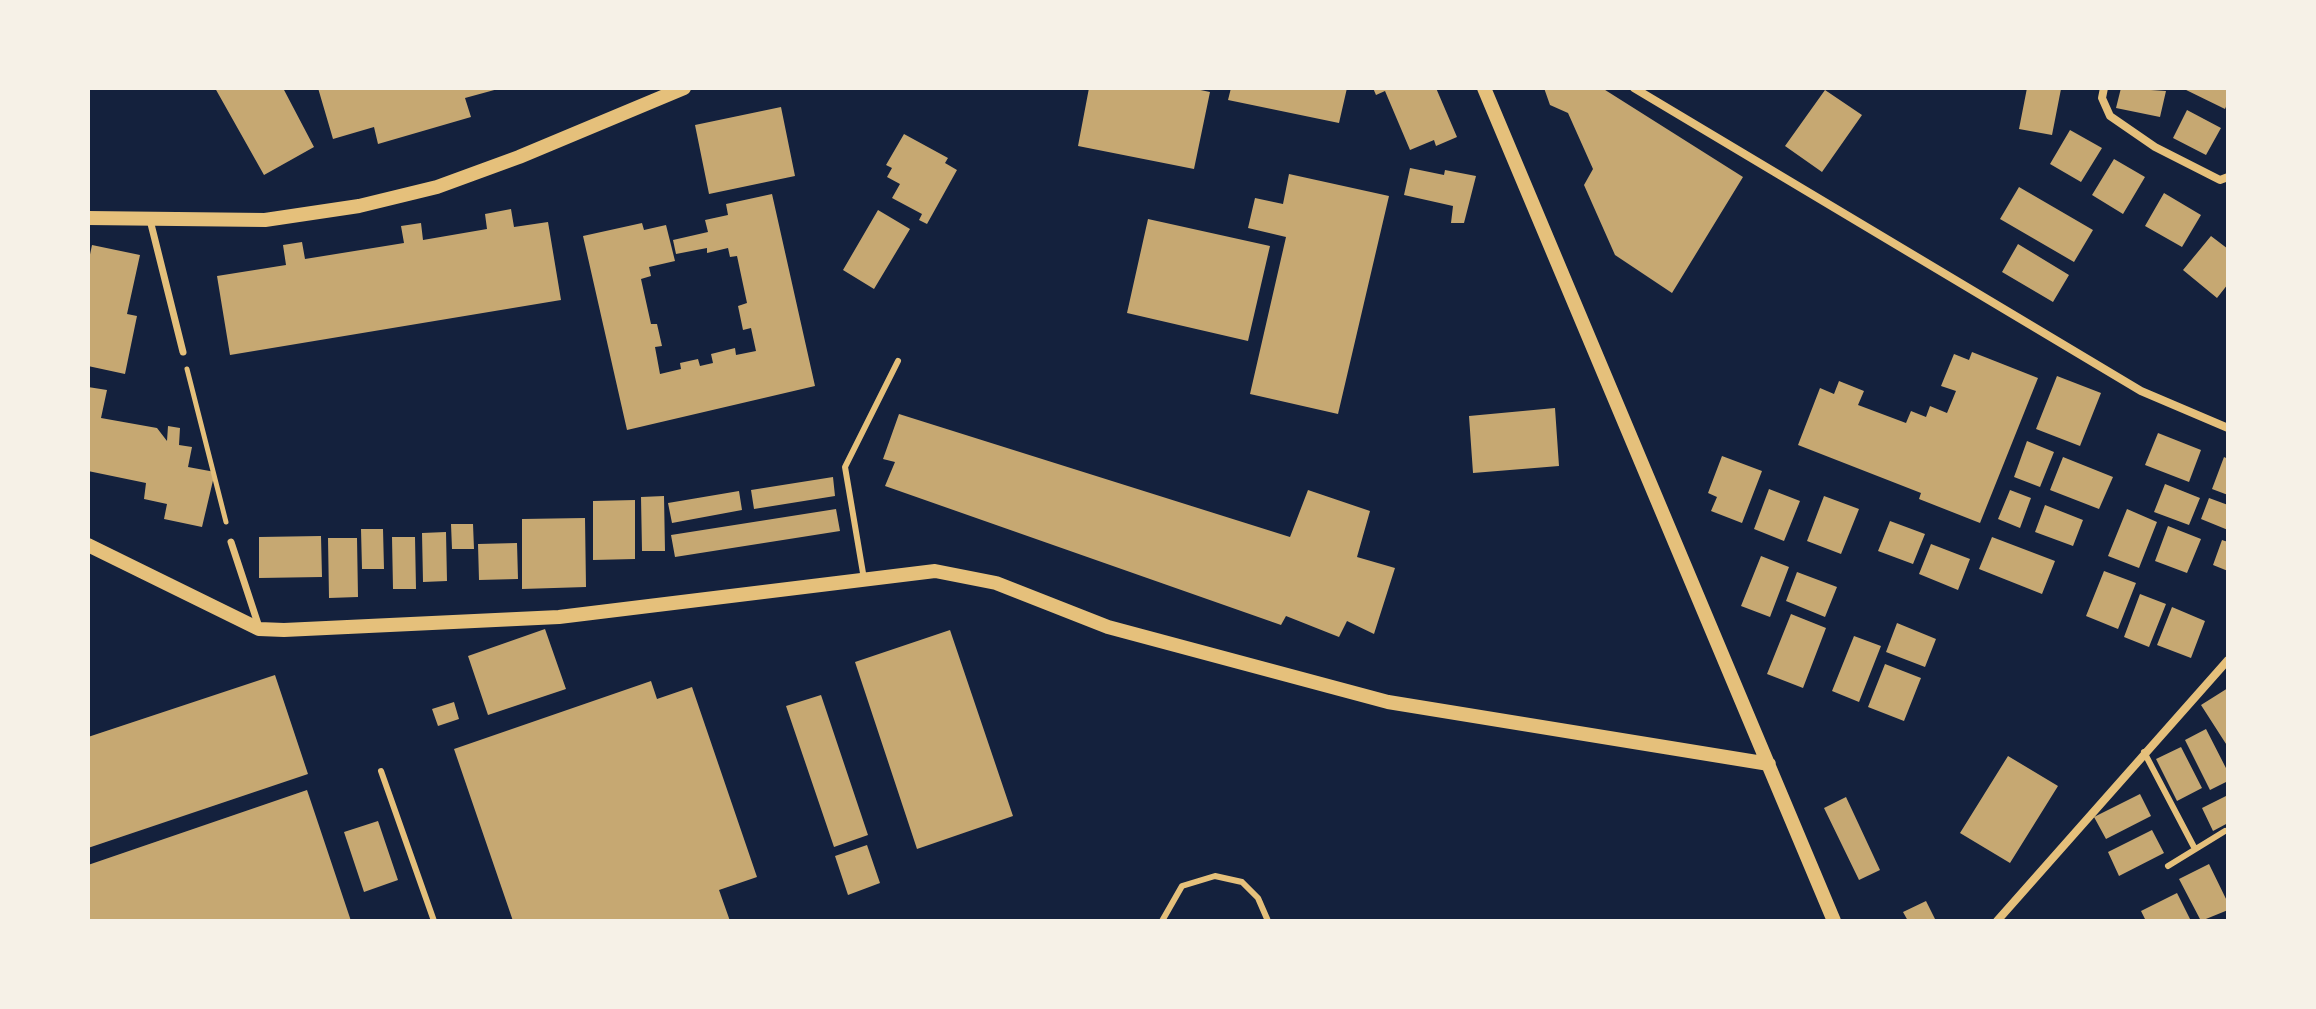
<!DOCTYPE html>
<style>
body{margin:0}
#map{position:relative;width:2316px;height:1009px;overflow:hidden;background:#14213d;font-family:Mulish,sans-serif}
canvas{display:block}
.frame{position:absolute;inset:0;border:90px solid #f6f1e7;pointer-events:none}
</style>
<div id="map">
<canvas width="2316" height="1009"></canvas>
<div class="frame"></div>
</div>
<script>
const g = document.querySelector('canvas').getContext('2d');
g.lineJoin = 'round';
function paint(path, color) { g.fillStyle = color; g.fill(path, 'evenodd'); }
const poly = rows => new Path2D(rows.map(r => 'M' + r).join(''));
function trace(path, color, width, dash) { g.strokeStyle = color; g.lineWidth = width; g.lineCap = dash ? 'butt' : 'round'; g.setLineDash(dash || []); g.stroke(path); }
paint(poly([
 [215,88,283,88,314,147,264,175],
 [318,88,498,88,498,89,465,98,471,117,378,144,374,127,333,139],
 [1089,88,1191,88,1210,92,1194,169,1078,146],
 [1231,88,1347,88,1339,123,1228,100],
 [1373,88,1436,88,1457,137,1436,146,1434,140,1410,150,1385,91,1376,95],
 [1544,88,1602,88,1743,177,1672,293,1615,255,1584,185,1593,169,1568,113,1550,105],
 [2027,88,2061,89,2052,135,2019,129],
 [2121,88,2166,91,2160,117,2116,108],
 [2182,88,2228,88,2228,102,2225,109],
 [1825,90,1862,115,1822,172,1785,146],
 [781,107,795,176,709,194,695,125],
 [2187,110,2221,128,2206,155,2173,138],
 [2070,130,2102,148,2081,182,2050,164],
 [904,134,948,158,945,163,957,170,927,224,919,220,922,214,892,198,900,184,887,177,892,168,886,165],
 [2114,159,2145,177,2123,214,2092,195],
 [1410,168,1444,175,1445,170,1476,176,1464,223,1451,223,1453,206,1404,195],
 [1289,174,1389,196,1338,414,1250,394,1286,237,1248,228,1255,198,1283,204],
 [2019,187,2093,230,2074,262,2000,219],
 [2164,193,2201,215,2182,247,2145,226],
 [772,194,815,386,627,430,583,236,642,223,644,230,666,225,675,261,649,267,651,276,641,279,651,324,657,324,662,346,655,347,660,374,681,369,680,363,698,359,700,366,713,363,711,354,735,348,736,355,756,351,751,328,743,330,738,306,747,303,737,256,730,257,728,248,707,253,707,248,676,254,673,240,708,232,705,220,728,215,726,204],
 [511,209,514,227,548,222,561,300,230,355,217,276,286,265,283,245,302,242,305,259,404,243,401,226,421,223,423,240,487,229,485,214],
 [878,210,910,229,874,289,843,270],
 [1148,219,1270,246,1248,341,1127,313],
 [2211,236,2228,249,2228,284,2217,298,2183,270],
 [2018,244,2069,275,2053,302,2002,272],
 [92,245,140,255,127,314,137,316,125,374,88,366,88,264],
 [1972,352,2038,378,1980,523,1919,499,1921,493,1798,445,1820,388,1834,394,1839,381,1864,391,1858,405,1906,423,1911,411,1926,417,1930,406,1947,413,1956,391,1941,386,1954,354,1969,360],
 [2057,376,2101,393,2080,446,2036,429],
 [88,387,107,390,101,418,157,428,167,441,168,426,180,428,179,445,192,447,188,467,215,472,202,527,164,519,167,504,144,499,146,483,88,471],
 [1555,408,1559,466,1473,473,1469,416],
 [899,414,1290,537,1308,490,1370,511,1357,557,1395,568,1374,634,1347,621,1339,637,1286,616,1281,625,885,486,895,462,883,459],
 [2158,433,2201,450,2189,482,2145,465],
 [2027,441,2054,452,2040,487,2014,477],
 [1722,456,1762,471,1742,523,1711,511,1717,497,1708,493],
 [2063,457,2113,477,2099,509,2050,490],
 [2224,457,2228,459,2228,495,2212,489],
 [833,477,835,496,754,509,751,490],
 [2165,484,2200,498,2189,525,2154,512],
 [1769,489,1800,501,1784,541,1754,529],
 [2010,490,2031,498,2020,528,1998,519],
 [739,491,742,510,672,523,668,503],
 [664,496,665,551,642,551,641,497],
 [1824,496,1859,509,1841,554,1807,541],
 [2209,498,2228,505,2228,530,2201,519],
 [635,500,635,559,593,560,593,501],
 [2045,505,2083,520,2073,546,2035,532],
 [836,509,840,531,675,557,671,535],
 [2127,509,2157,522,2139,568,2108,556],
 [585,518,586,587,522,589,522,519],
 [1890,521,1925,534,1913,564,1878,551],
 [451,524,473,524,474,549,452,549],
 [2168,526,2201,539,2187,573,2155,561],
 [361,529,383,529,384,569,362,569],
 [446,532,447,581,423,582,422,533],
 [321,536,322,577,259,578,259,537],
 [392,537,415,537,416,589,393,589],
 [1992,537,2055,561,2042,594,1979,569],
 [328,538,357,538,358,597,329,598],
 [2222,540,2228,542,2228,571,2213,565],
 [517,543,518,579,479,580,478,544],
 [1931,544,1970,559,1958,590,1919,574],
 [1761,556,1789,567,1770,617,1741,606],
 [2104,571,2136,583,2118,629,2086,616],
 [1797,572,1837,587,1825,617,1786,601],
 [2140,594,2166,604,2149,647,2124,637],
 [2172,607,2205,621,2191,658,2157,645],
 [1791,614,1826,628,1803,688,1767,674],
 [1897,623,1936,639,1925,667,1886,652],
 [545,629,566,689,488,715,468,656],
 [950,630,1013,816,917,849,855,662],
 [1854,636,1881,646,1859,702,1832,691],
 [1885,664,1921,678,1904,721,1868,707],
 [275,675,308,774,88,848,88,737],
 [651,681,657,699,692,687,757,877,719,890,730,921,513,921,454,749],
 [2228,688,2228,747,2201,705],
 [821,695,868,835,834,847,786,706],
 [454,702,459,719,438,726,432,709],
 [2206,729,2228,772,2228,781,2210,790,2185,740],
 [2181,747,2202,788,2177,801,2156,759],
 [2008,756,2058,786,2010,863,1960,833],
 [307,790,351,921,88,921,88,865],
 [2140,794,2151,816,2106,839,2094,817],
 [2228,795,2228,823,2213,831,2202,808],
 [1846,797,1880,870,1859,880,1824,808],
 [378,821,398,880,364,892,344,832],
 [2152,830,2164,853,2119,876,2108,852],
 [867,845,880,883,848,895,835,856],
 [2209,864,2228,903,2228,910,2201,921,2179,879],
 [2177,893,2191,921,2146,921,2141,911],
 [1926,901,1936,921,1908,921,1903,912]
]), '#c6a872');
trace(poly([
 [187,369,226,522]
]), '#e5c07b', 5);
trace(poly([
 [864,579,845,467,898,361],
 [2144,752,2195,849],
 [381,771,434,921],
 [2168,866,2225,831],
 [1162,921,1182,886,1215,876,1242,882,1258,898,1268,921]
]), '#e5c07b', 6);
trace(poly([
 [150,220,183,352],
 [231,542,259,627]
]), '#e5c07b', 7);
trace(poly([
 [1634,88,2141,391,2228,428],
 [2104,88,2102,98,2110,116,2155,147,2220,180,2228,177],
 [1997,921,2228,660]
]), '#e5c07b', 8);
trace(poly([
 [1484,88,1834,921],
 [88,218,265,220,359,206,437,187,519,157,684,88],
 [88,545,259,629,284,630,559,617,935,571,996,583,1108,627,1388,702,1769,764]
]), '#e5c07b', 14);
</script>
